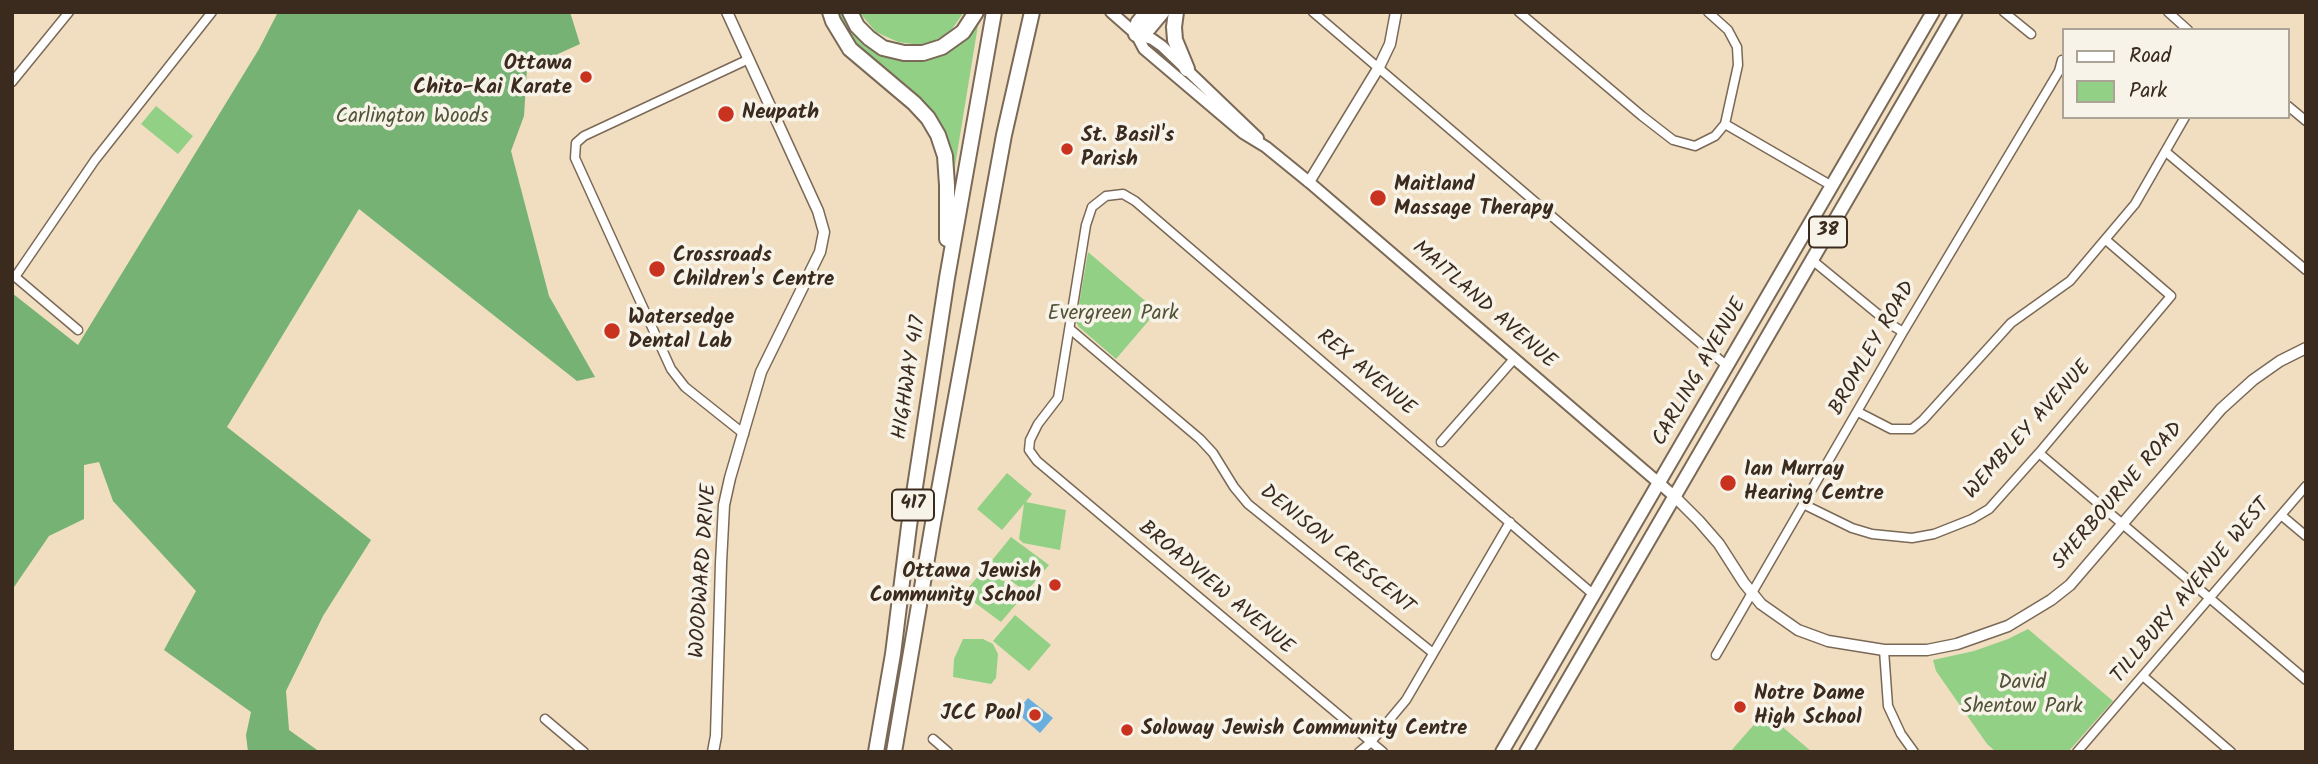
<!DOCTYPE html>
<style>
body{margin:0}
#map{position:relative;width:2318px;height:764px;overflow:hidden;background:#f1dec0;font-family:Kalam,sans-serif}
canvas{display:block}
.frame{position:absolute;inset:0;border:14px solid #3b2a1e;pointer-events:none}
.legend{position:absolute;left:2062px;top:28px;width:228px;height:91px;box-sizing:border-box;background:#f7f3e8;border:2px solid #aca397;margin:0;padding:9px 12px;list-style:none;font-size:21px;color:#3b2a1e}
.legend li{display:flex;align-items:center;gap:14px;height:35px}
.legend b{width:35px;border:2px solid #aca397}
</style>
<div id="map">
<canvas width="2318" height="764"></canvas>
<div class="frame"></div>
<ul class="legend">
<li><b style="height:9px;background:#fff"></b>Road</li>
<li><b style="height:19px;background:#92d086"></b>Park</li>
</ul>
</div>
<script>
const g = document.querySelector('canvas').getContext('2d');
g.lineJoin = 'round';
function paint(path, color) { g.fillStyle = color; g.fill(path, 'evenodd'); }
const poly = rows => new Path2D(rows.map(r => 'M' + r).join(''));
function trace(path, color, width, dash) { g.strokeStyle = color; g.lineWidth = width; g.lineCap = dash ? 'butt' : 'round'; g.setLineDash(dash || []); g.stroke(path); }
function write(font, color, halo, rows, align = 'center') {
  g.font = font + ' Kalam,sans-serif'; g.lineWidth = 7; g.setLineDash([]); g.textBaseline = 'middle'; g.strokeStyle = halo; g.fillStyle = color; for (const [text, x, y, turn = 0] of rows) {
    g.save(); g.translate(x, y); g.rotate((+turn || 0) * Math.PI / 180); g.textAlign = isNaN(turn) ? turn : align; if (halo) g.strokeText(text, 0, 0); g.fillText(text, 0, 0); g.restore();
  }
}
paint(poly([
 [835,12,845,12,854,29,915,59,979,19,954,172,952,172,946,138,858,51],
 [859,12,964,12,952,29,941,37,928,44,913,44,898,42,876,32],
 [156,106,193,136,178,154,141,124],
 [1088,252,1157,311,1116,359,1079,327,1076,322],
 [1007,473,1032,494,1026,502,1066,510,1060,550,1023,543,1019,539,1024,504,1002,530,977,509],
 [1011,537,1049,565,1026,592,989,564],
 [986,567,1023,596,1001,622,963,594],
 [1015,615,1051,645,1029,671,993,641],
 [2028,629,2113,701,2068,752,1996,752,1987,744,1936,671,1933,660,1974,651,2008,639],
 [963,639,983,639,993,644,998,654,996,678,991,684,953,677,954,659],
 [1765,712,1812,752,1730,752]
]), '#92d086');
paint(poly([
 [278,12,570,12,580,44,527,68,524,116,511,151,549,296,595,377,577,381,359,209,227,427,371,540,323,616,286,691,289,730,320,752,248,752,246,735,251,712,164,650,196,591,113,501,99,462,84,465,84,519,49,536,12,590,12,293,78,345,259,49]
]), '#75b273');
paint(poly([
 [1028,698,1053,718,1040,733,1016,712]
]), '#68aedf');
const minor = poly([
 [1313,12,1727,366],
 [1519,12,1642,116,1673,140,1695,146,1715,136,1725,124,1738,65,1737,47,1728,30,1708,12],
 [2004,12,2031,34],
 [2168,12,2188,30],
 [12,82,69,12],
 [2288,106,2306,121],
 [1725,124,1832,186],
 [2166,152,2306,270],
 [1812,260,1890,324,1903,332],
 [13,275,78,330],
 [15,277,95,160,212,12],
 [1070,329,1200,439,1213,453,1234,487,1248,504,1433,653],
 [1858,412,1891,429,1912,429,1923,420,2011,323,2070,281,2135,204,2185,117],
 [744,434,685,387,671,369,575,158,576,143,584,136,749,59],
 [1441,442,1514,359],
 [2039,453,2306,680],
 [1803,504,1852,528,1872,534,1912,538,1934,534,1972,519,1989,509,2039,453,2171,296,2106,240],
 [2281,515,2306,536],
 [1884,650,1888,706,1901,734,1914,752],
 [1716,655,1903,332,2059,71,2062,60],
 [2144,677,2231,752],
 [545,719,584,752],
 [933,739,948,752],
 [1359,752,1370,743,1406,700,1510,522],
 [1383,752,1037,461,1029,450,1030,440,1038,424,1058,398,1086,225,1092,207,1106,196,1123,194,1135,201,1594,595],
 [2077,752,2306,486]
]);
const tertiary = poly([
 [1309,182,1379,67,1390,44,1396,12],
 [1674,496,1699,521,1719,544,1744,583,1761,604,1798,630,1828,641,1884,650,1927,650,1957,644,2008,626,2051,600,2070,585,2221,409,2253,380,2280,361,2306,348],
 [713,752,716,736,721,563,724,505,730,478,761,372,820,252,824,232,818,211,727,12]
]);
const secondary = poly([
 [1111,12,1136,34,1144,49,1243,133,1266,147,1309,182,1674,496],
 [1136,34,1152,39,1162,46,1258,138]
]);
const primary = poly([
 [1502,752,1933,12],
 [1526,752,1956,12]
]);
const motorway = poly([
 [830,12,833,21,850,49,914,103,928,118,938,135,945,156,947,185,947,239],
 [850,12,857,26,869,38,883,48,904,53,923,53,942,47,963,32,976,12],
 [1176,12,1174,27,1175,40,1187,69],
 [1136,34,1147,30,1162,12],
 [1136,34,1138,23,1147,12],
 [876,752,893,654,909,526,947,278,994,12],
 [894,752,933,523,1004,135,1032,12]
]);
trace(minor, '#7b6957', 11);
trace(tertiary, '#7b6957', 13);
trace(secondary, '#7b6957', 14);
trace(primary, '#7b6957', 16);
trace(motorway, '#7b6957', 18);
trace(minor, '#fff', 8);
trace(tertiary, '#fff', 10);
trace(secondary, '#fff', 10);
trace(primary, '#fff', 12);
trace(motorway, '#fff', 14);
for (const [x, y, r, color] of [
 [586,77,7,"#c8321e"],
 [726,114,9,"#c8321e"],
 [1067,149,7,"#c8321e"],
 [1378,198,9,"#c8321e"],
 [657,269,9,"#c8321e"],
 [612,331,9,"#c8321e"],
 [1728,483,9,"#c8321e"],
 [1055,585,7,"#c8321e"],
 [1740,707,7,"#c8321e"],
 [1035,715,7,"#c8321e"],
 [1127,730,7,"#c8321e"]
]) { const dot = new Path2D(); dot.arc(x, y, r, 0, 2 * Math.PI); g.fillStyle = color; g.fill(dot); trace(dot, '#f7f3e8', 2.5); }
for (const [x, y, w] of [
 [1828,232,38],
 [913,505,42]
]) { const box = new Path2D(); box.roundRect(x - w / 2, y - 15.5, w, 31, 5); g.fillStyle = '#f7f3e8'; g.fill(box); trace(box, '#3b2a1e', 2); }
write('bold 19px', '#3b2a1e', null, [
 ["38",1828,232],
 ["417",913,505]
]);
write('bold 21px', '#3b2a1e', '#f7f3e8', [
 ["Ottawa",572,65,"right"],
 ["Chito-Kai Karate",572,89,"right"],
 ["Neupath",742,114],
 ["St. Basil's",1081,137],
 ["Parish",1081,161],
 ["Maitland",1394,186],
 ["Massage Therapy",1394,210],
 ["Crossroads",673,257],
 ["Children's Centre",673,281],
 ["Watersedge",628,319],
 ["Dental Lab",628,343],
 ["Ian Murray",1744,471],
 ["Hearing Centre",1744,495],
 ["Ottawa Jewish",1041,573,"right"],
 ["Community School",1041,597,"right"],
 ["Notre Dame",1754,695],
 ["High School",1754,719],
 ["JCC Pool",1021,715,"right"],
 ["Soloway Jewish Community Centre",1141,730]
], 'left');
write('21px', '#515438', '#f7f3e8', [
 ["Carlington Woods",412,118],
 ["Evergreen Park",1113,315],
 ["David",2022,684],
 ["Shentow Park",2022,708]
]);
write('21px', '#3b2a1e', '#f7f3e8', [
 ["MAITLAND AVENUE",1483,306,41],
 ["BROMLEY ROAD",1874,349,-60],
 ["CARLING AVENUE",1701,373,-60],
 ["REX AVENUE",1365,374,40],
 ["HIGHWAY 417",911,378,-81],
 ["WEMBLEY AVENUE",2029,431,-48],
 ["SHERBOURNE ROAD",2119,497,-49],
 ["DENISON CRESCENT",1336,551,39],
 ["WOODWARD DRIVE",705,571,-86],
 ["BROADVIEW AVENUE",1215,589,40],
 ["TILLBURY AVENUE WEST",2192,592,-50]
]);
</script>
